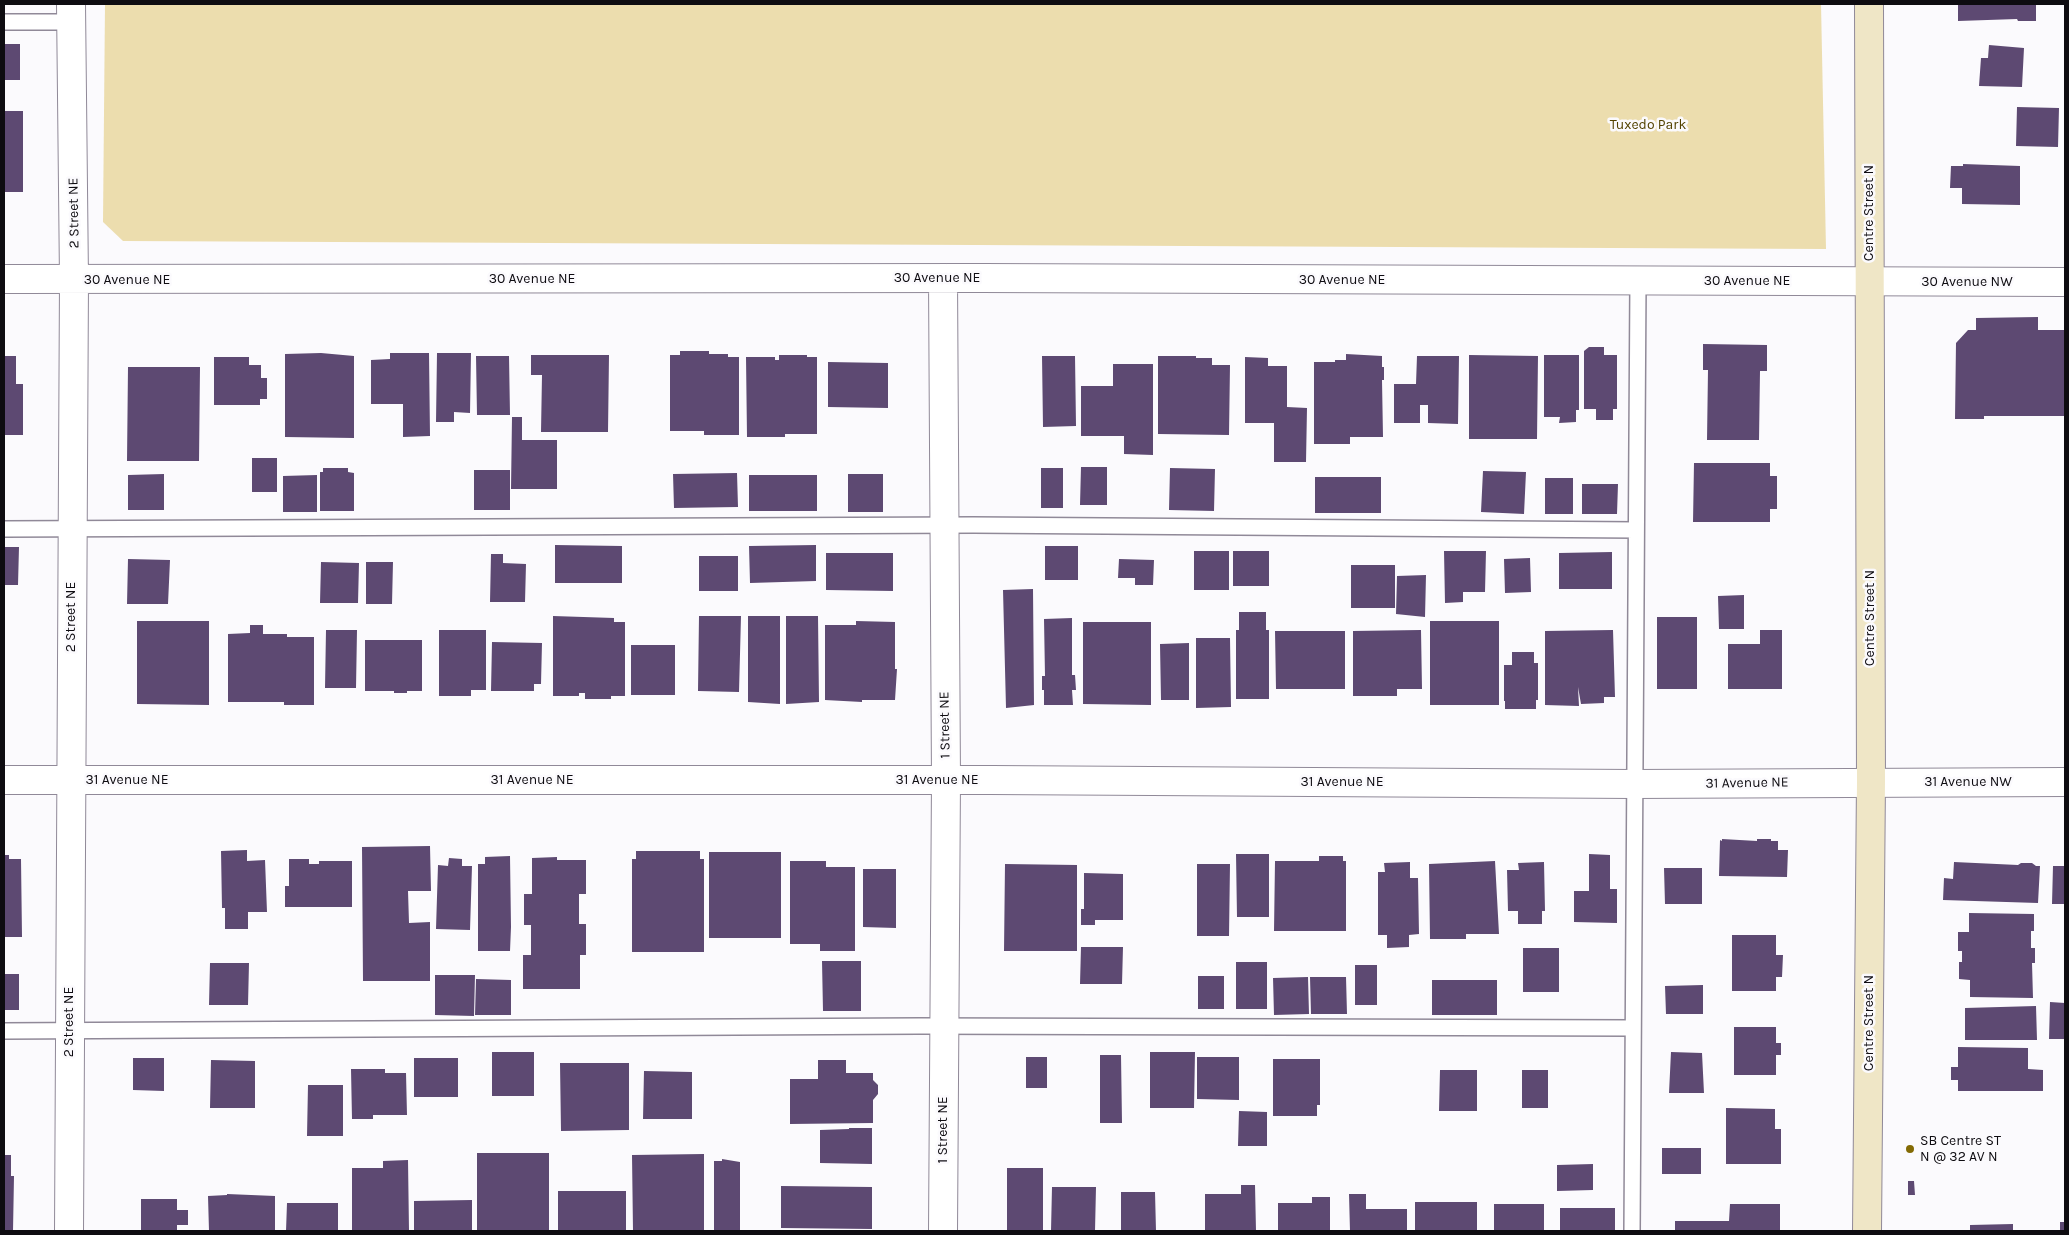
<!DOCTYPE html>
<style>
body{margin:0}
#map{position:relative;width:2069px;height:1235px;overflow:hidden;background:#fbfafd;font-family:Karla,sans-serif}
canvas{display:block}
.frame{position:absolute;inset:0;border:5px solid #0e0c11;pointer-events:none}
</style>
<div id="map">
<canvas width="2069" height="1235"></canvas>
<div class="frame"></div>
</div>
<script>
const g = document.querySelector('canvas').getContext('2d');
g.lineJoin = 'round';
function paint(path, color) { g.fillStyle = color; g.fill(path, 'evenodd'); }
const poly = rows => new Path2D(rows.map(r => 'M' + r).join(''));
function trace(path, color, width, dash) { g.strokeStyle = color; g.lineWidth = width; g.lineCap = dash ? 'butt' : 'round'; g.setLineDash(dash || []); g.stroke(path); }
function write(font, color, halo, rows, align = 'center') {
  g.font = font + ' Karla,sans-serif'; g.lineWidth = 5; g.setLineDash([]); g.textBaseline = 'middle'; g.strokeStyle = halo; g.fillStyle = color; for (const [text, x, y, turn = 0] of rows) {
    g.save(); g.translate(x, y); g.rotate((+turn || 0) * Math.PI / 180); g.textAlign = isNaN(turn) ? turn : align; if (halo) g.strokeText(text, 0, 0); g.fillText(text, 0, 0); g.restore();
  }
}
paint(poly([
 [105,4,1821,4,1826,249,123,241,103,222]
]), '#ecddae');
paint(poly([
 [1958,4,2036,4,2036,21,2018,21,2017,19,1958,21],
 [4,44,20,44,20,80,4,80],
 [1989,45,2024,48,2022,87,1979,86,1981,58,1988,58],
 [2017,107,2059,108,2058,147,2016,146],
 [4,111,23,111,23,192,4,192],
 [1963,164,2020,166,2020,205,1962,204,1962,188,1950,188,1951,166,1963,166],
 [2038,317,2038,330,2065,330,2065,416,1984,416,1984,419,1955,419,1956,343,1968,330,1976,330,1976,318],
 [1703,344,1767,345,1767,371,1760,371,1759,440,1707,440,1708,370,1703,370],
 [1589,347,1604,347,1604,355,1617,355,1617,409,1613,409,1613,420,1596,420,1596,409,1584,409,1584,351],
 [680,351,709,351,709,354,728,354,728,357,739,357,739,435,704,435,704,431,670,431,670,355,680,355],
 [321,353,354,356,354,438,285,437,285,354],
 [390,353,429,353,430,436,403,437,403,404,371,404,371,360,390,359],
 [437,353,471,353,470,413,454,412,454,422,436,422],
 [1346,354,1382,356,1382,367,1384,367,1384,380,1382,380,1383,437,1350,437,1350,444,1314,444,1314,362,1335,362,1335,360,1346,360],
 [531,355,609,355,608,432,541,432,542,375,531,375],
 [779,355,807,355,807,357,817,357,817,434,785,434,785,437,747,437,746,357,775,357,775,360,779,360],
 [1469,355,1538,356,1537,439,1469,439],
 [1544,355,1579,355,1579,410,1576,410,1576,422,1559,423,1560,417,1544,417],
 [4,356,16,356,16,384,23,384,23,435,4,435],
 [476,356,509,356,510,415,477,415],
 [1042,356,1075,356,1076,426,1043,427],
 [1158,356,1196,356,1196,358,1212,358,1212,365,1230,365,1229,435,1158,434],
 [1417,356,1459,356,1458,424,1428,423,1428,405,1420,405,1420,423,1394,423,1394,384,1416,384],
 [214,357,249,357,249,365,261,365,261,378,267,378,267,399,260,399,260,405,214,405],
 [1245,357,1268,358,1268,366,1287,366,1287,407,1307,408,1306,462,1274,462,1274,423,1245,423],
 [828,362,888,363,888,408,828,407],
 [1113,364,1153,364,1153,455,1124,454,1124,436,1081,436,1081,386,1113,386],
 [128,367,200,367,199,461,127,461],
 [512,417,522,417,522,440,557,440,557,489,511,489],
 [252,458,277,458,277,492,252,492],
 [1694,463,1770,463,1770,476,1777,476,1777,509,1770,509,1770,522,1693,522],
 [1081,467,1107,467,1107,505,1080,505],
 [323,468,348,468,348,472,354,473,354,511,320,511,320,472,323,472],
 [1041,468,1063,468,1063,508,1041,508],
 [1170,468,1215,469,1214,511,1169,510],
 [474,470,510,470,510,510,474,510],
 [1483,471,1526,472,1524,514,1481,512],
 [737,473,738,507,674,508,673,474],
 [164,474,164,510,128,510,128,475],
 [848,474,883,474,883,512,848,512],
 [317,475,317,512,283,512,283,476],
 [749,475,817,475,817,511,749,511],
 [1315,477,1381,477,1381,513,1315,513],
 [1545,478,1573,478,1573,514,1545,514],
 [1582,484,1618,484,1617,514,1582,514],
 [555,545,622,546,622,583,555,583],
 [816,545,816,581,750,583,749,546],
 [1045,546,1078,546,1078,580,1045,580],
 [4,547,19,547,18,585,4,585],
 [1194,551,1229,551,1229,590,1194,590],
 [1233,551,1269,551,1269,586,1233,586],
 [1444,551,1486,551,1485,592,1463,592,1463,602,1445,603],
 [1612,552,1612,589,1559,589,1559,553],
 [826,553,893,553,893,591,826,590],
 [491,554,503,554,503,563,526,564,525,602,490,602],
 [699,556,738,556,738,591,699,591],
 [1530,558,1531,592,1505,593,1504,559],
 [128,559,170,560,168,604,127,604],
 [1119,559,1154,560,1153,585,1135,585,1135,578,1118,578],
 [321,562,359,563,358,603,320,603],
 [366,562,393,562,392,604,366,604],
 [1351,565,1395,565,1395,608,1351,608],
 [1426,575,1425,617,1396,614,1397,576],
 [1033,589,1034,705,1006,708,1003,590],
 [1744,595,1744,629,1719,629,1718,596],
 [1239,612,1266,612,1266,630,1269,630,1269,699,1236,699,1236,630,1239,630],
 [553,616,614,618,614,622,625,622,625,696,611,696,611,699,585,699,585,693,579,693,579,696,553,696],
 [699,616,741,616,739,692,698,691],
 [748,616,780,616,780,704,748,702],
 [786,616,818,616,819,702,786,704],
 [1657,617,1697,617,1697,689,1657,689],
 [1072,618,1072,675,1075,675,1076,690,1072,690,1073,705,1044,705,1044,690,1042,690,1042,676,1045,676,1044,619],
 [137,621,209,621,209,705,137,704],
 [856,621,895,622,895,669,897,669,895,700,862,700,862,702,825,700,825,625,856,625],
 [1430,621,1499,621,1499,705,1430,705],
 [1083,622,1151,622,1151,705,1083,704],
 [250,625,263,625,263,634,287,634,287,637,314,637,314,705,284,705,284,702,228,702,228,634,250,633],
 [326,630,357,630,356,688,325,688],
 [439,630,486,630,486,690,471,690,471,696,439,696],
 [1421,630,1422,689,1397,689,1397,696,1353,696,1353,631],
 [1613,630,1615,697,1604,697,1604,703,1581,704,1578,687,1579,706,1545,705,1545,631],
 [1760,630,1782,630,1782,689,1728,689,1728,644,1760,644],
 [1275,631,1345,631,1345,689,1276,689],
 [1196,638,1230,638,1231,707,1196,708],
 [365,640,422,640,422,691,407,691,407,693,394,693,394,691,365,691],
 [492,642,542,643,541,684,534,684,534,691,491,691],
 [1189,643,1189,700,1161,700,1160,644],
 [631,645,675,645,675,695,631,695],
 [1512,652,1534,652,1534,663,1538,663,1538,700,1536,700,1536,709,1505,709,1505,701,1504,701,1504,665,1512,665],
 [1722,839,1757,841,1757,839,1771,839,1771,841,1778,841,1778,850,1788,850,1787,877,1719,876,1720,840,1722,841],
 [430,846,431,891,408,891,409,923,430,922,430,981,363,981,362,847],
 [247,850,247,861,265,860,267,912,248,912,248,929,225,929,225,908,222,908,221,851],
 [636,851,700,851,700,859,704,859,704,952,632,952,632,859,636,859],
 [709,852,781,852,781,938,709,938],
 [1236,854,1269,854,1269,917,1237,917],
 [1589,854,1610,855,1610,889,1617,889,1617,923,1574,922,1574,891,1589,891],
 [4,855,9,855,9,859,21,859,22,937,4,937],
 [510,856,511,927,510,951,478,951,478,864,485,864,485,857],
 [1319,856,1343,856,1343,861,1346,861,1346,931,1274,931,1275,861,1319,861],
 [557,857,557,860,586,860,586,894,579,894,579,924,586,924,586,955,580,955,580,989,523,989,523,955,531,955,531,925,524,925,524,894,532,894,532,858],
 [449,858,462,859,462,866,472,866,470,930,436,929,438,865,448,866],
 [289,859,309,859,309,864,319,864,319,861,352,861,352,907,285,907,285,886,289,886],
 [790,861,826,861,826,867,855,867,855,951,820,951,820,944,790,944],
 [1495,861,1499,934,1466,934,1466,939,1430,939,1429,864],
 [1410,862,1410,878,1418,878,1419,934,1409,935,1409,947,1387,948,1387,935,1378,935,1378,872,1385,872,1384,863],
 [1544,862,1545,911,1542,911,1542,924,1518,924,1518,911,1508,911,1507,870,1519,870,1518,863],
 [1954,862,2018,865,2021,863,2032,863,2036,866,2040,866,2038,903,1943,900,1944,878,1953,879],
 [1005,864,1077,865,1077,951,1004,951],
 [1197,864,1230,864,1229,936,1197,936],
 [2053,866,2065,866,2065,904,2052,904],
 [1664,868,1702,868,1702,904,1665,904],
 [863,869,896,869,896,928,863,927],
 [1084,873,1123,874,1123,920,1095,920,1095,925,1081,925,1081,909,1084,909],
 [1969,913,2034,914,2034,931,2031,931,2031,948,2035,948,2035,963,2032,963,2033,998,1970,997,1970,980,1959,979,1959,962,1962,962,1962,951,1958,951,1958,932,1969,932],
 [1732,935,1776,935,1776,955,1783,955,1782,977,1776,977,1776,991,1732,991],
 [1081,947,1123,947,1122,984,1080,984],
 [1523,948,1559,948,1559,992,1523,992],
 [822,961,861,961,861,1011,823,1011],
 [1236,962,1267,962,1267,1009,1236,1009],
 [210,963,249,963,248,1005,209,1005],
 [1355,965,1377,965,1377,1005,1355,1005],
 [4,974,19,974,19,1010,4,1010],
 [435,975,475,975,474,1016,435,1015],
 [1198,976,1224,976,1224,1009,1198,1009],
 [1308,977,1309,1014,1274,1015,1273,978],
 [1310,977,1346,977,1347,1014,1311,1014],
 [476,979,511,980,511,1015,475,1015],
 [1432,980,1497,980,1497,1015,1432,1015],
 [1703,985,1703,1014,1666,1014,1665,986],
 [2050,1002,2065,1003,2065,1039,2049,1039],
 [2036,1006,2037,1040,1965,1040,1965,1008],
 [1734,1027,1776,1027,1776,1043,1781,1043,1781,1055,1776,1055,1776,1075,1734,1075],
 [1958,1047,2028,1048,2028,1069,2043,1070,2043,1091,1958,1091,1958,1080,1951,1080,1951,1067,1958,1067],
 [492,1052,534,1052,534,1096,492,1096],
 [1150,1052,1195,1052,1194,1108,1150,1108],
 [1671,1052,1702,1053,1704,1093,1669,1093],
 [1100,1055,1121,1055,1122,1123,1100,1123],
 [1026,1057,1047,1057,1047,1088,1026,1088],
 [1197,1057,1239,1057,1239,1100,1197,1099],
 [133,1058,164,1058,164,1091,133,1090],
 [414,1058,458,1058,458,1097,414,1097],
 [1273,1059,1320,1059,1320,1105,1317,1105,1317,1116,1273,1116],
 [211,1060,255,1061,255,1108,210,1108],
 [818,1060,846,1060,846,1073,873,1073,873,1080,878,1085,878,1094,873,1100,873,1123,790,1124,790,1079,818,1079],
 [560,1063,629,1063,629,1130,561,1131],
 [351,1069,385,1069,385,1073,406,1073,407,1115,373,1115,373,1119,352,1119],
 [1440,1070,1477,1070,1477,1111,1439,1111],
 [1522,1070,1548,1070,1548,1108,1522,1108],
 [644,1071,692,1072,692,1119,643,1119],
 [308,1085,343,1085,343,1136,307,1136],
 [1726,1108,1775,1109,1775,1129,1781,1129,1781,1164,1726,1164],
 [1239,1111,1267,1112,1267,1146,1238,1146],
 [849,1128,872,1128,872,1164,820,1163,820,1130,849,1129],
 [1662,1148,1701,1148,1701,1174,1662,1174],
 [477,1153,549,1153,549,1231,477,1231],
 [704,1154,704,1231,633,1231,632,1155],
 [4,1155,11,1155,11,1176,14,1176,13,1231,4,1231],
 [722,1159,740,1162,740,1231,714,1231,714,1161,722,1161],
 [408,1160,409,1231,352,1231,352,1168,383,1168,383,1161],
 [1593,1164,1593,1190,1557,1191,1557,1165],
 [1007,1168,1043,1168,1043,1231,1007,1231],
 [1908,1181,1914,1181,1915,1195,1908,1195],
 [1241,1185,1255,1185,1256,1231,1205,1231,1205,1194,1241,1194],
 [781,1186,872,1187,872,1229,781,1228],
 [1052,1187,1096,1187,1095,1231,1051,1231],
 [558,1191,626,1191,626,1231,558,1231],
 [1121,1192,1155,1192,1156,1231,1121,1231],
 [227,1194,275,1196,275,1231,209,1231,208,1196,227,1195],
 [1349,1194,1366,1194,1366,1209,1407,1209,1407,1231,1350,1231],
 [1312,1197,1330,1197,1330,1231,1278,1231,1278,1203,1312,1203],
 [141,1199,177,1199,177,1210,188,1210,188,1225,177,1225,177,1231,141,1231],
 [472,1200,472,1231,414,1231,414,1201],
 [1415,1202,1477,1202,1477,1231,1415,1231],
 [287,1203,338,1203,338,1231,286,1231],
 [1494,1204,1544,1204,1544,1231,1494,1231],
 [1730,1204,1780,1204,1780,1231,1675,1231,1675,1221,1729,1221],
 [1560,1208,1615,1208,1615,1231,1560,1231],
 [2060,1222,2065,1222,2065,1231,2060,1231],
 [2013,1224,2013,1231,1970,1231,1970,1225]
]), '#5d4972');
const service = poly([
 [4,22,72,22],
 [4,529,973,525,1636,530],
 [4,1031,919,1026,1633,1028],
 [1632,1231,1638,281]
]);
const minor = poly([
 [943,278,946,780,943,1231],
 [4,279,981,278,2065,282],
 [4,780,991,780,1634,784,2065,782],
 [69,1231,74,280,71,4]
]);
const secondary = poly([
 [1867,1231,1871,781,1869,4]
]);
trace(service, '#908998', 18);
trace(minor, '#908998', 30);
trace(secondary, '#908998', 30);
trace(service, '#fff', 15);
trace(minor, '#fff', 28);
trace(secondary, '#efe6c6', 28);
for (const [x, y, r, color] of [
 [1910,1149,5,"#836a04"]
]) { const dot = new Path2D(); dot.arc(x, y, r, 0, 2 * Math.PI); g.fillStyle = color; g.fill(dot); trace(dot, '#fbfafd', 2); }
write('14px', '#534200', '#fbfafd', [
 ["Tuxedo Park",1648,125]
]);
write('14px', '#0e0c11', '#fbfafd', [
 ["2 Street NE",74,213,-91],
 ["Centre Street N",1869,213,-90],
 ["30 Avenue NE",937,278],
 ["30 Avenue NE",532,279],
 ["30 Avenue NE",127,280],
 ["30 Avenue NE",1342,280],
 ["30 Avenue NE",1747,281],
 ["30 Avenue NW",1967,282],
 ["2 Street NE",71,617,-90],
 ["Centre Street N",1870,618,-90],
 ["1 Street NE",945,725,-91],
 ["31 Avenue NE",127,780],
 ["31 Avenue NE",532,780],
 ["31 Avenue NE",937,780],
 ["31 Avenue NE",1342,782],
 ["31 Avenue NW",1968,782],
 ["31 Avenue NE",1747,783,-1],
 ["2 Street NE",69,1022,-90],
 ["Centre Street N",1869,1023,-90],
 ["1 Street NE",943,1130,-90]
]);
write('14px', '#0e0c11', '#fbfafd', [
 ["SB Centre ST",1920,1141],
 ["N @ 32 AV N",1920,1157]
], 'left');
</script>
